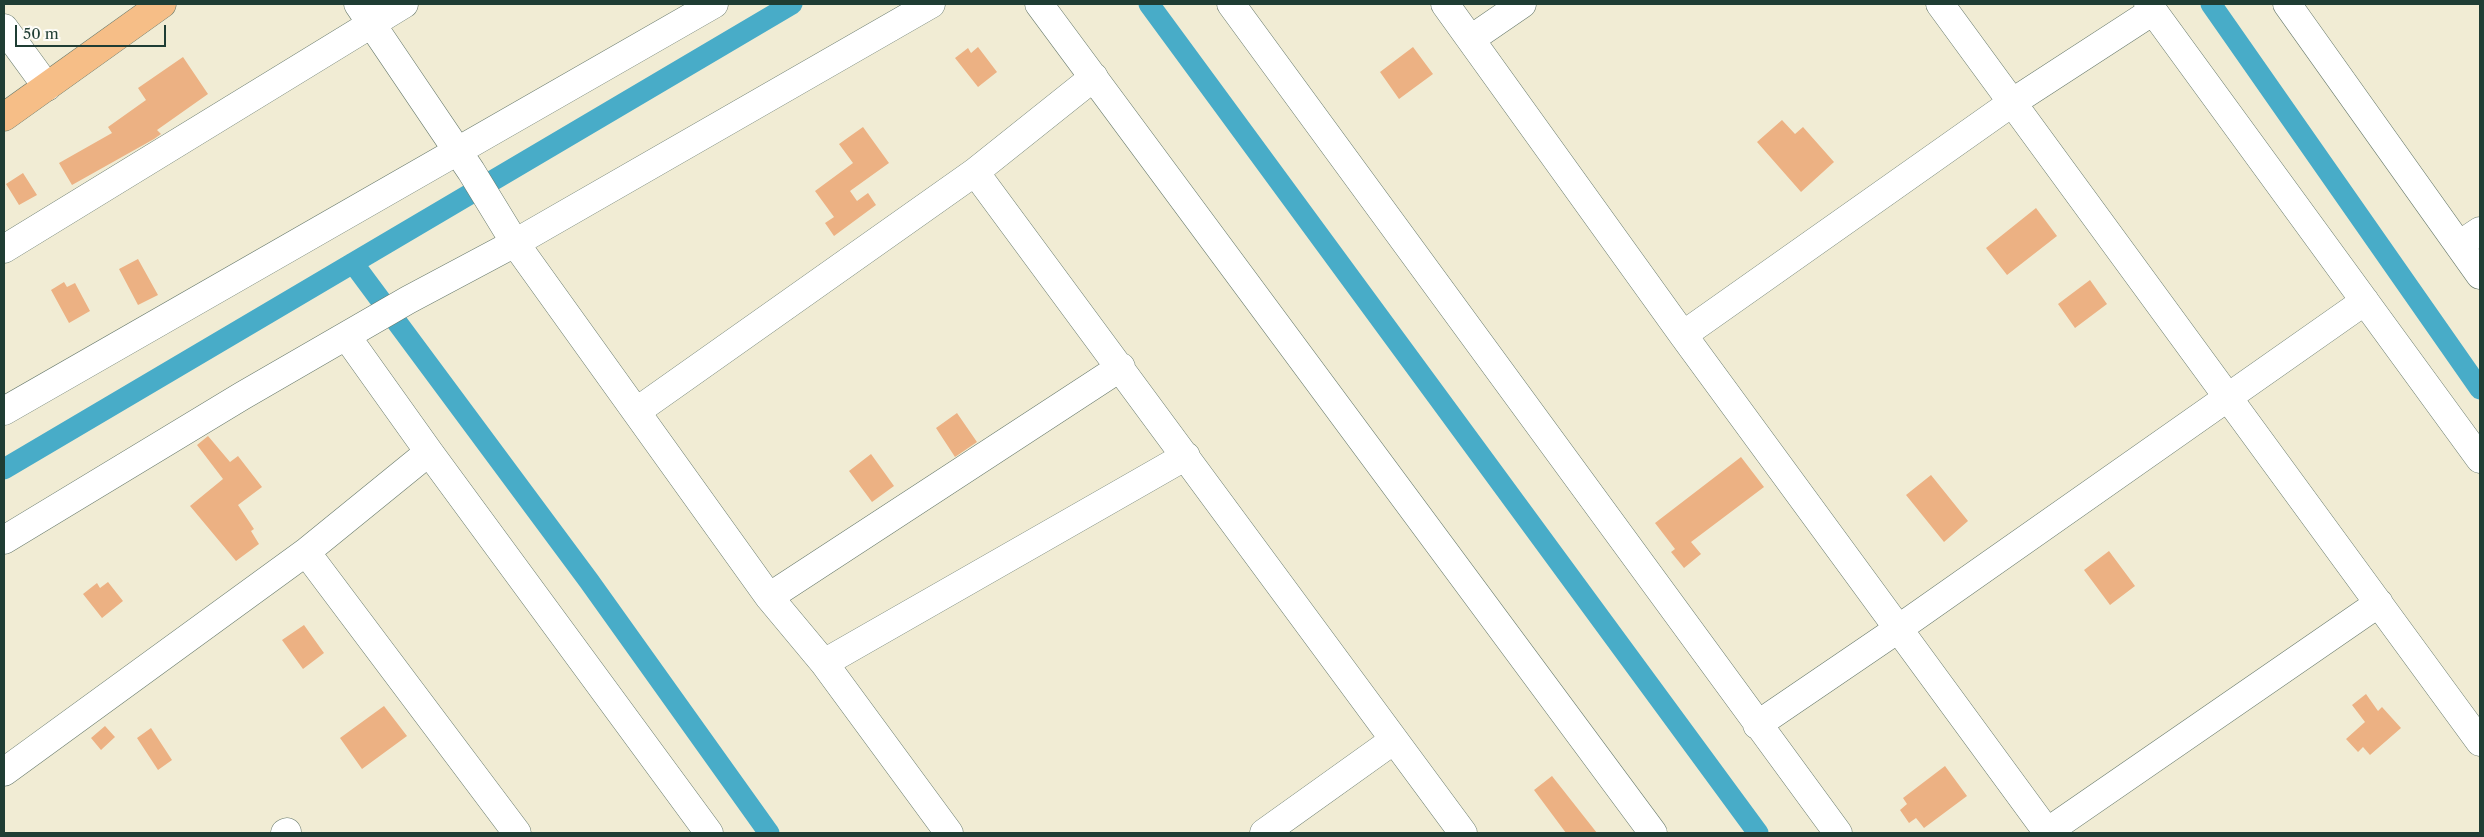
<!DOCTYPE html>
<style>
body{margin:0}
#map{position:relative;width:2484px;height:837px;overflow:hidden;background:#f1ecd4;font-family:"Libre Caslon Text",serif}
canvas{display:block}
.frame{position:absolute;inset:0;border:5px solid #1f3d34;pointer-events:none}
.scale{position:absolute;left:15px;top:25px;width:151px;height:22px;box-sizing:border-box;border:2px solid #1f3d34;border-top:0;padding-left:6px;font-size:15px;line-height:18px;white-space:nowrap;color:#1f3d34;-webkit-text-stroke:4px #fdfcf7;paint-order:stroke}
</style>
<div id="map">
<canvas width="2484" height="837"></canvas>
<div class="frame"></div>
<div class="scale">50 m</div>
</div>
<script>
const g = document.querySelector('canvas').getContext('2d');
g.lineJoin = 'round';
const poly = rows => new Path2D(rows.map(r => 'M' + r).join(''));
function trace(path, color, width, dash) { g.strokeStyle = color; g.lineWidth = width; g.lineCap = dash ? 'butt' : 'round'; g.setLineDash(dash || []); g.stroke(path); }
function paint(path, color) { g.fillStyle = color; g.fill(path, 'evenodd'); }
trace(poly([
 [1149,4,1758,833],
 [2211,4,2480,389],
 [353,263,589,581,769,833],
 [4,469,792,4]
]), '#48acc8', 21);
paint(poly([
 [978,47,997,72,978,87,955,58,968,48,971,53],
 [1413,47,1433,74,1399,99,1380,72],
 [183,57,208,94,157,130,161,134,154,139,72,185,59,163,112,133,108,127,146,100,138,88],
 [1782,120,1795,134,1803,127,1834,162,1801,192,1757,142],
 [863,127,889,163,850,191,857,201,868,193,876,205,834,236,825,223,834,217,815,191,853,163,839,144],
 [23,173,37,195,19,205,6,184],
 [2036,208,2057,236,2007,275,1986,248],
 [138,259,158,295,138,305,119,269],
 [2090,280,2107,304,2075,328,2058,304],
 [64,282,67,287,75,283,90,311,69,323,51,290],
 [957,413,977,442,955,457,936,428],
 [208,436,230,462,238,456,262,487,238,505,254,529,251,531,259,544,236,561,190,506,223,479,197,445],
 [871,454,894,486,872,502,849,471],
 [1741,457,1764,487,1691,542,1701,554,1684,568,1671,552,1675,549,1655,523],
 [1931,475,1968,521,1944,542,1906,495],
 [2109,551,2135,586,2110,605,2084,570],
 [108,582,123,601,102,618,83,594,97,583,100,588],
 [304,625,324,653,303,669,282,640],
 [2366,694,2378,711,2382,707,2401,728,2370,755,2363,747,2358,752,2346,739,2365,722,2352,705],
 [384,706,407,736,362,769,340,738],
 [105,726,115,737,101,750,91,738],
 [151,728,172,760,158,770,137,738],
 [1945,766,1967,796,1924,828,1916,818,1909,823,1900,810,1907,804,1903,798],
 [1552,776,1597,833,1566,833,1534,790]
]), '#ecb183');
const minor = poly([
 [358,4,471,171,515,243,769,597,824,663,949,833],
 [1039,4,1653,833],
 [1231,4,1838,833],
 [1445,4,1683,335,2048,833],
 [1940,4,2480,742],
 [2148,4,2480,459],
 [2287,4,2480,275],
 [4,28,47,87],
 [1471,39,1522,4],
 [1094,77,975,172,1463,833],
 [2459,245,2480,231],
 [4,249,404,4],
 [1683,335,2013,102,2153,11],
 [347,337,429,452,709,833],
 [4,411,714,4],
 [637,411,975,172],
 [4,540,242,396,408,300,515,243,931,4],
 [306,552,517,833],
 [769,597,1121,367],
 [824,663,1186,456],
 [1757,725,1898,629,2365,301],
 [4,772,306,552,429,452],
 [2047,832,2379,603],
 [285,833,287,832],
 [1264,833,1394,740]
]);
const major = poly([
 [4,117,162,4]
]);
trace(minor, '#687a6c', 29);
trace(major, '#687a6c', 29);
trace(minor, '#fff', 28);
trace(major, '#f6be87', 28);
</script>
